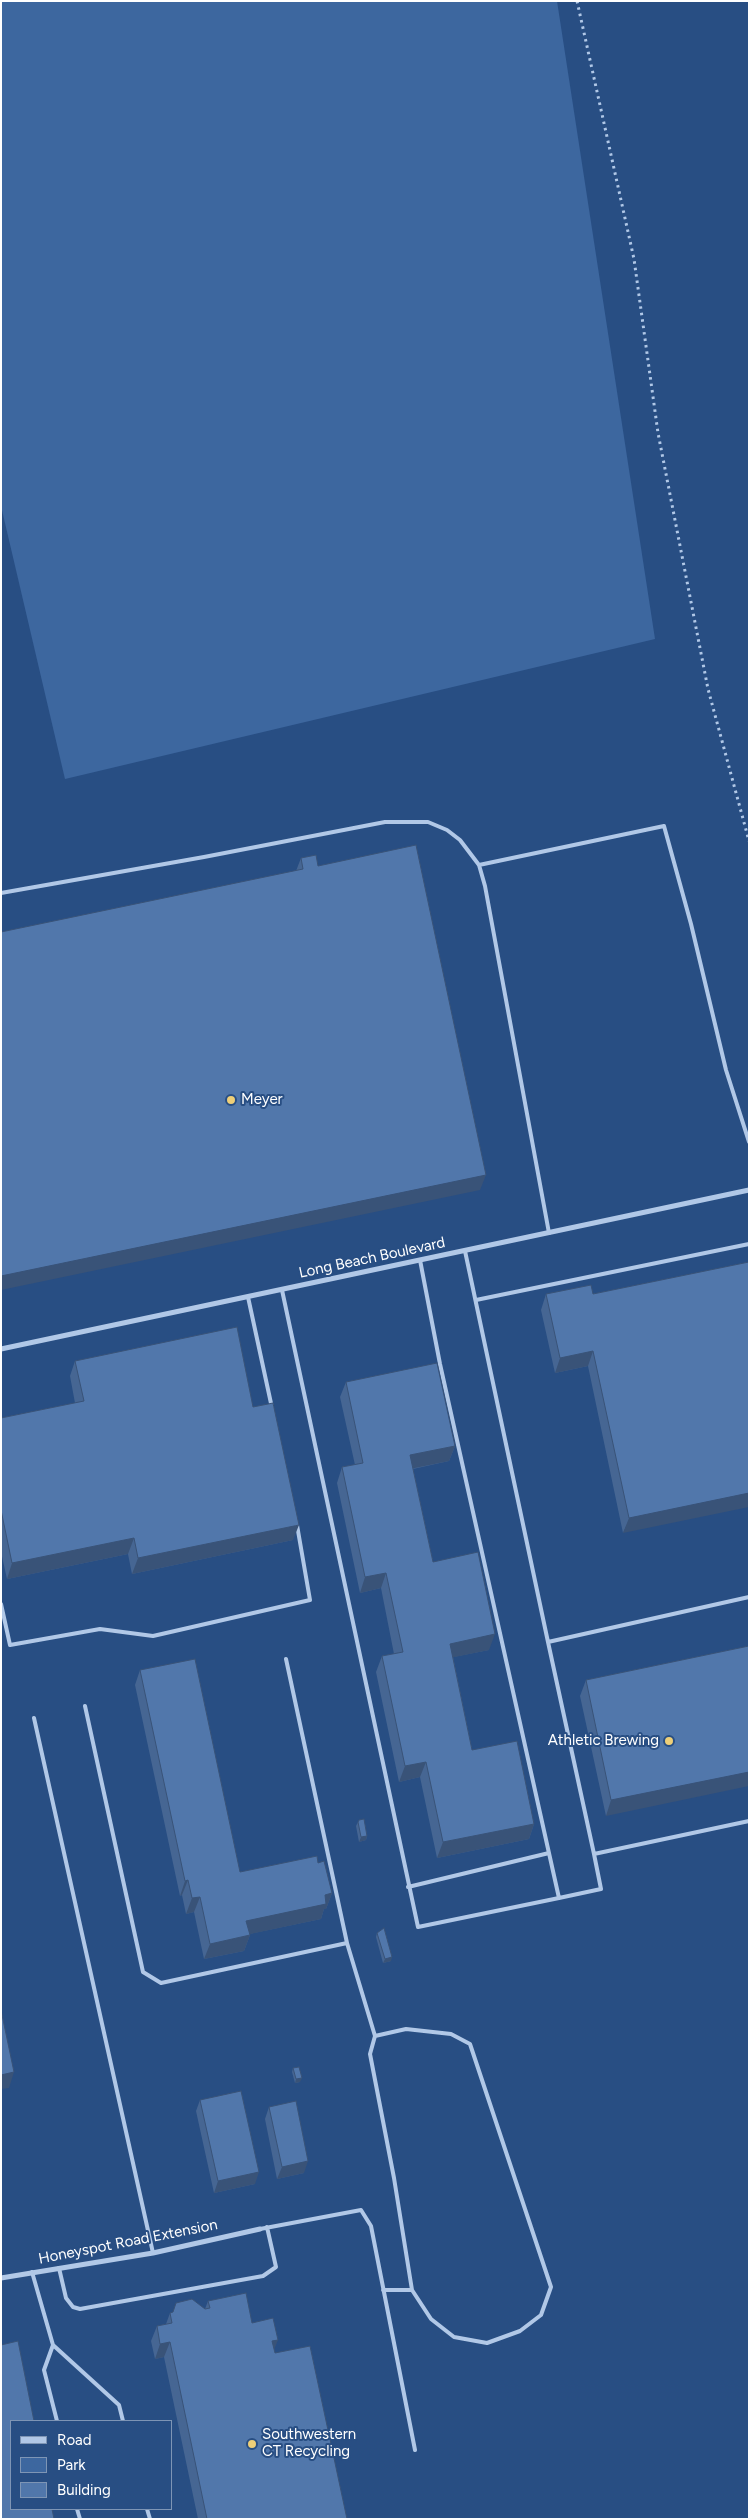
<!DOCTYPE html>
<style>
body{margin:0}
#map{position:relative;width:750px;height:2520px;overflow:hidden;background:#284e83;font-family:Figtree,sans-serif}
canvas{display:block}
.frame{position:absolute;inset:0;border:2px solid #fff;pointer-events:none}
.legend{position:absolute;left:10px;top:2420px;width:162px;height:90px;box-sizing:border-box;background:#284e83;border:1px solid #7e95b5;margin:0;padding:6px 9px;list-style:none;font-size:15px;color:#fff}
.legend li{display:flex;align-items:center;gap:10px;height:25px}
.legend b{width:25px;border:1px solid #7e95b5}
</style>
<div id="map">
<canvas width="750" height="2520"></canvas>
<div class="frame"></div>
<ul class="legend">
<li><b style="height:6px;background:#b1c8e7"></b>Road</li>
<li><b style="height:14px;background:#3d679f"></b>Park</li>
<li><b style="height:14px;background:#5177ab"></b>Building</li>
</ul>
</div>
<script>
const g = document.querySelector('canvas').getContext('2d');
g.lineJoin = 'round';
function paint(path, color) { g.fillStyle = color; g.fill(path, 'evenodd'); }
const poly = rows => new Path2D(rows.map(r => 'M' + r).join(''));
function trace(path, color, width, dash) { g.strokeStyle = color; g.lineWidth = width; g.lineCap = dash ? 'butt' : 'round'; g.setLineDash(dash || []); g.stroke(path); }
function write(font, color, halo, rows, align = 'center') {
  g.font = font + ' Figtree,sans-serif'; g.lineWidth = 4; g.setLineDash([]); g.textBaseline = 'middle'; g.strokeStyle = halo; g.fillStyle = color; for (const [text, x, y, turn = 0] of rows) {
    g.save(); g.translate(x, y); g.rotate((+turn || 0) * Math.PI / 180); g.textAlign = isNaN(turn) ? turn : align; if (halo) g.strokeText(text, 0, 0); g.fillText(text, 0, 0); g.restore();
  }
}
paint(poly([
 [1,1,557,1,655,639,65,779,1,506]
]), '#3d679f');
trace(poly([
 [577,1,634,259,658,433,708,689,749,841]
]), '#b1c8e7', 3, [2.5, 4]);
trace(poly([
 [479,865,664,826,691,924,726,1070,749,1142],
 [1,893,204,857,385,822,428,822,447,830,460,840,479,865,485,886,549,1233],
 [465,1251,548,1642,749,1597],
 [282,1290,418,1927,559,1898,440,1364,420,1260],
 [248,1297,272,1408],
 [476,1300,749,1244],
 [1,1604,10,1645,100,1629,153,1636,310,1600,297,1525],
 [548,1642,594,1854,749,1821],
 [286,1659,347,1943,375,2036,406,2029,451,2034,470,2044,551,2287,541,2315,520,2331,487,2343,454,2337,431,2319,412,2290,383,2290],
 [85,1706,143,1972,161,1983,347,1943],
 [34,1718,153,2253],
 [408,1887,549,1853],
 [559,1898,601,1889,594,1854],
 [375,2036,370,2054,394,2178,412,2290],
 [260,2229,361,2210,371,2226,415,2450],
 [59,2268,66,2298,73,2307,80,2309,263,2276,276,2267,267,2227],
 [32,2272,53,2345,119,2405,123,2421],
 [53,2345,44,2370,57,2421],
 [77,2509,80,2519],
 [147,2509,150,2519]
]), '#b1c8e7', 4);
trace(poly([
 [1,1349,749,1190],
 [1,2278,153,2253,260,2229]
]), '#b1c8e7', 5);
paint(poly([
 [301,858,318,866,480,1190,296,871],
 [749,1262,623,1533,588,1366,555,1373,541,1310,546,1294,593,1294],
 [75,1361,253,1407,293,1540,132,1574,128,1554,7,1579,1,1552,1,1418,75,1403,70,1376],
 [346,1382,455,1446,449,1461,413,1469,433,1562,489,1650,453,1657,472,1750,534,1824,529,1839,437,1858,420,1777,399,1782,376,1672,382,1656,394,1654,381,1588,360,1593,337,1483,342,1467,355,1465,340,1397],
 [749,1646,606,1816,580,1696,586,1680],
 [140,1670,240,1872,318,1863,332,1893,326,1909,324,1909,321,1919,249,1934,250,1935,244,1951,204,1959,194,1912,186,1914,182,1895,180,1896,135,1685],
 [358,1822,367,1836,366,1840,359,1842,356,1826],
 [377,1933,391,1961,383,1963,376,1937],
 [293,2068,300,2082,295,2083,292,2072],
 [200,2100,255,2184,214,2193,196,2111],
 [269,2107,304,2173,277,2179,265,2119],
 [208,2301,252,2323,274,2350,275,2353,347,2519,198,2519,164,2357,155,2359,151,2341,157,2326,166,2324,170,2313,205,2309]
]), '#466693');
paint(poly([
 [486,1175,480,1190,1,1290,1,1276],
 [593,1351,588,1366,555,1373,560,1358],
 [455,1446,449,1461,405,1470,410,1455],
 [749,1493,749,1507,623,1533,629,1518],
 [299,1525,293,1540,132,1574,138,1558],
 [134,1538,128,1554,7,1579,12,1563],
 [386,1573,381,1588,360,1593,365,1577],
 [495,1634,489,1650,445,1659,450,1644],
 [426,1762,420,1777,399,1782,405,1766],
 [749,1772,749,1786,606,1816,611,1800],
 [534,1824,529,1839,437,1858,443,1842],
 [367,1836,366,1840,359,1842,361,1837],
 [188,1880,182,1895,180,1896,185,1881],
 [332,1893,326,1909,324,1909,321,1919,241,1936,246,1921,325,1895],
 [200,1897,194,1912,186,1914,192,1898],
 [250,1935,244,1951,204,1959,210,1944],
 [392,1957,391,1961,383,1963,385,1959],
 [14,2072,9,2088,1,2089,1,2075],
 [302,2078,300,2082,295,2083,296,2079],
 [308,2161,304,2173,277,2179,282,2167],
 [259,2172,255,2184,214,2193,218,2181],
 [278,2340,272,2355,272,2341],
 [170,2342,164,2357,155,2359,160,2344]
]), '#395378');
const building = poly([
 [416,845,486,1175,1,1276,1,932,303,869,301,858,316,855,318,866,416,845],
 [749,1262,749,1493,629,1518,593,1351,560,1358,546,1294,591,1285,593,1294,749,1262],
 [237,1327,253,1407,273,1403,299,1525,138,1558,134,1538,12,1563,1,1510,1,1418,84,1401,75,1361,237,1327],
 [437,1363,455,1446,410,1455,433,1562,478,1552,495,1634,450,1644,472,1750,517,1741,534,1824,443,1842,426,1762,405,1766,382,1656,403,1652,386,1573,365,1577,342,1467,363,1463,346,1382,437,1363],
 [749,1646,749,1772,611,1800,586,1680,749,1646],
 [195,1659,240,1872,317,1856,318,1863,324,1861,332,1893,325,1895,326,1904,246,1921,250,1935,210,1944,200,1897,192,1898,188,1880,185,1881,140,1670,195,1659],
 [364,1819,367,1836,361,1837,358,1822,359,1820,364,1819],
 [384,1928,392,1957,385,1959,377,1933,384,1928],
 [1,2010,14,2072,1,2075,1,2010],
 [299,2067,302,2078,296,2079,293,2068,299,2067],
 [241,2091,259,2172,218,2181,200,2100,241,2091],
 [296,2101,308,2161,282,2167,269,2107,296,2101],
 [246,2293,252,2323,273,2318,278,2340,272,2341,275,2353,310,2346,347,2519,207,2519,170,2342,160,2344,157,2326,172,2323,170,2313,173,2312,176,2303,192,2299,205,2309,210,2308,208,2301,246,2293],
 [18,2341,34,2421,11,2421,11,2509,52,2509,54,2519,1,2519,1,2345,18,2341]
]);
paint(building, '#5177ab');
trace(building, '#395378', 1);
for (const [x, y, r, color] of [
 [231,1100,5,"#eecf78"],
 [669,1741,5,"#eecf78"],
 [252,2444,5,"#eecf78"]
]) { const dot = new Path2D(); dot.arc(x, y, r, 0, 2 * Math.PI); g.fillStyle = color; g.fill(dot); trace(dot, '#284e83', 2); }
write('15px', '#fff', '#284e83', [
 ["Meyer",241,1100],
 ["Athletic Brewing",659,1741,"right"],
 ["Southwestern",262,2435],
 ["CT Recycling",262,2452]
], 'left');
write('15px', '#fff', '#284e83', [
 ["Long Beach Boulevard",372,1258,-12],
 ["Honeyspot Road Extension",128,2242,-11]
]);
</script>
